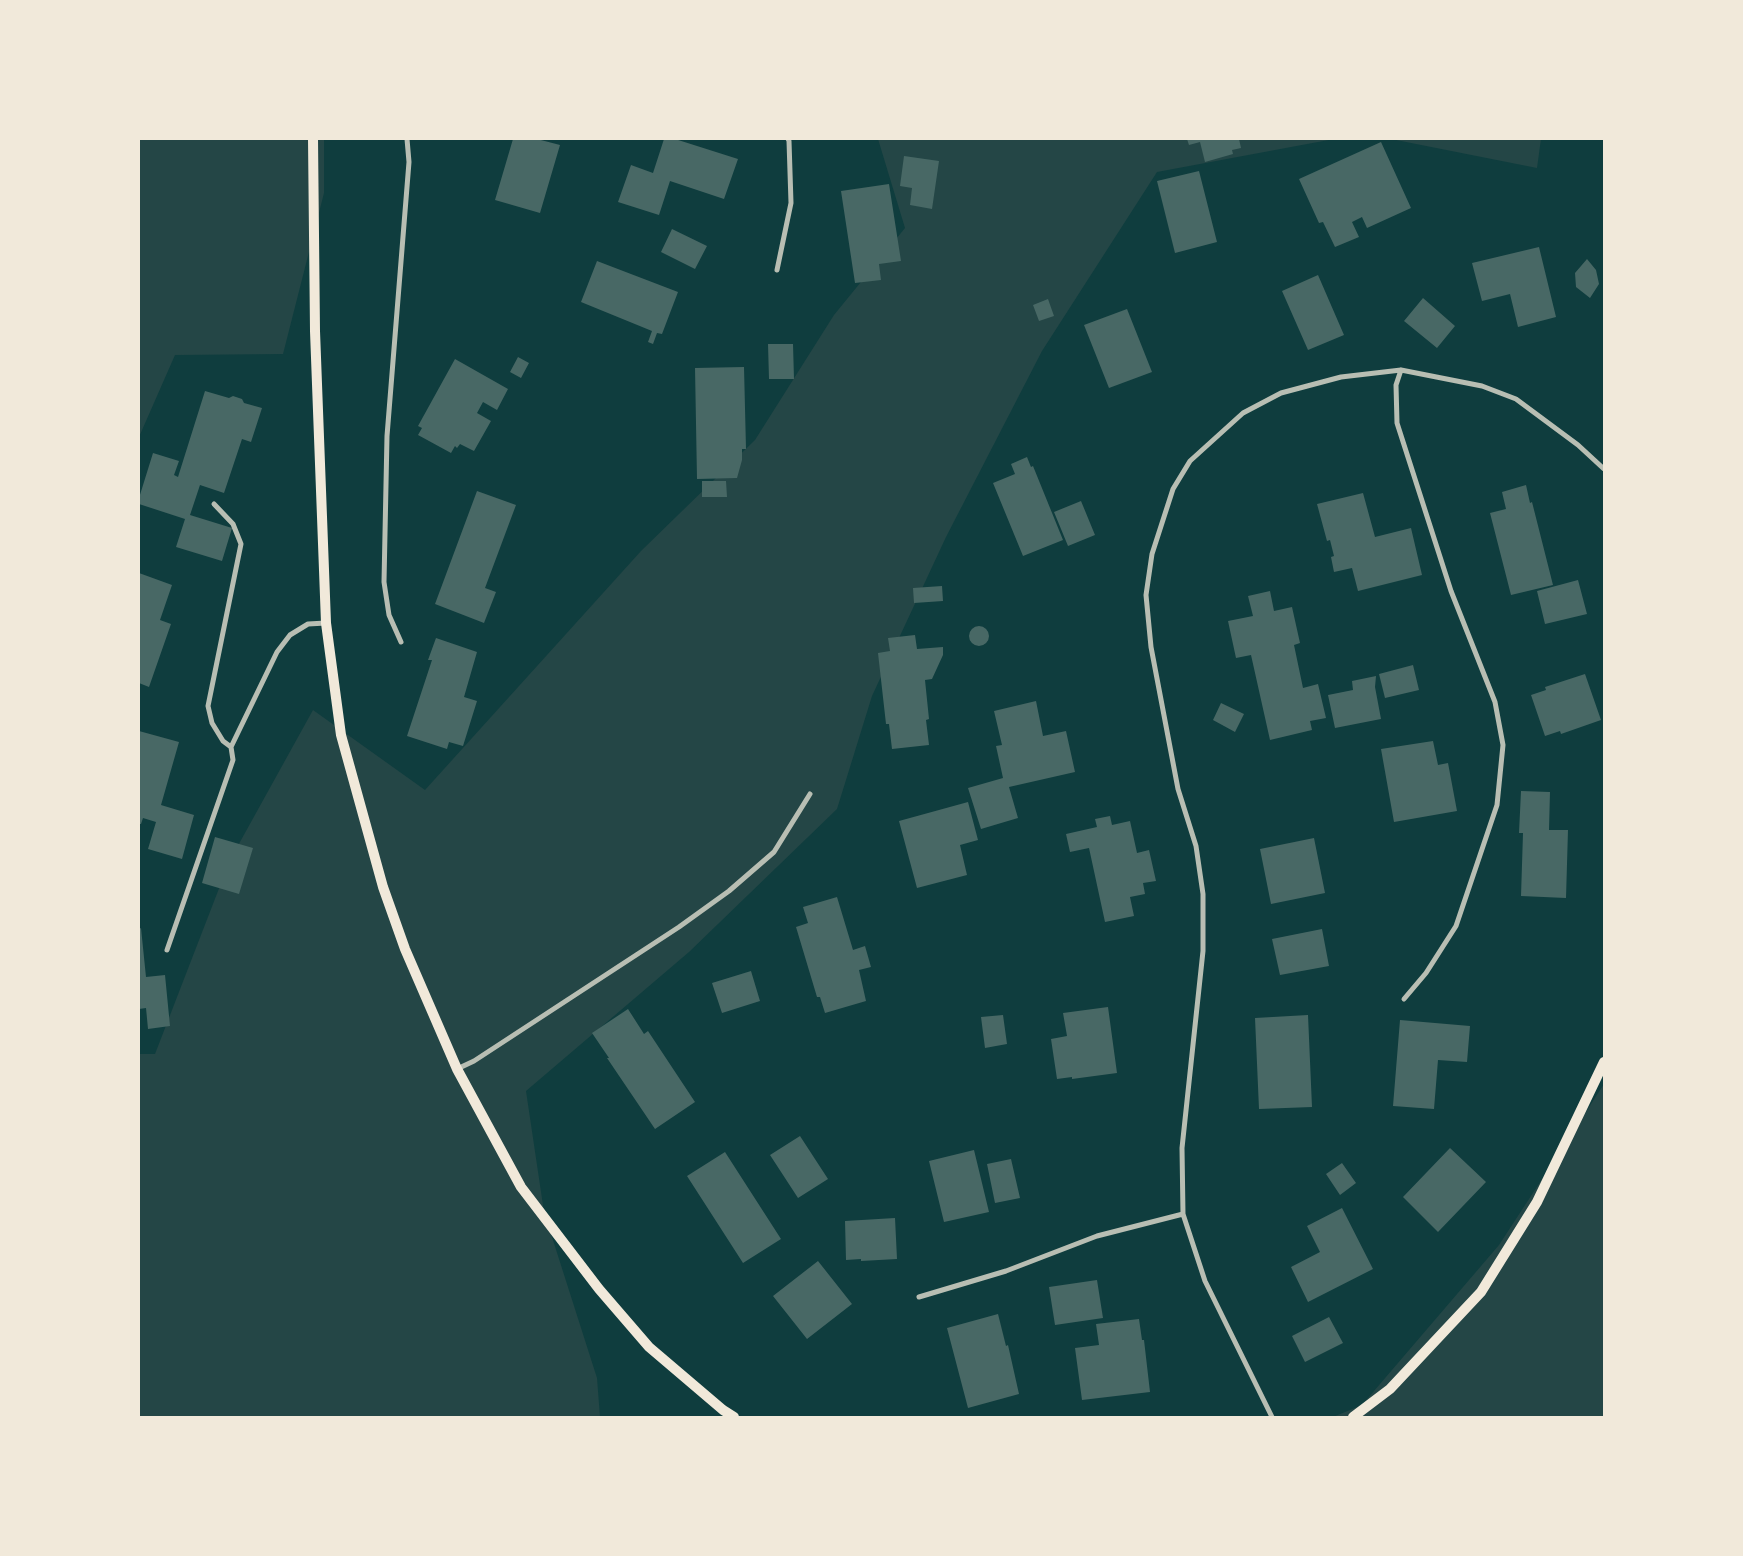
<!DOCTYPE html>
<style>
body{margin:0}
#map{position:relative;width:1743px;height:1556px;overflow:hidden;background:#0f3d3e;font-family:"Source Serif 4",serif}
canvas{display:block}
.frame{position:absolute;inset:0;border:140px solid #f1e9da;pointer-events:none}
</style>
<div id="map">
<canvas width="1743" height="1556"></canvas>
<div class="frame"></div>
</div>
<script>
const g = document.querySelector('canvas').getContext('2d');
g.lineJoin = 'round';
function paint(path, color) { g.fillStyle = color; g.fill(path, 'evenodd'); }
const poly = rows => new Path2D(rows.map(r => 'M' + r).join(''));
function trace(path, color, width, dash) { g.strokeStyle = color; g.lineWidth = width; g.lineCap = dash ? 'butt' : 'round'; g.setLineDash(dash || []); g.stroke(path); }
paint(poly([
 [139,139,324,139,324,193,283,354,175,355,139,437],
 [878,139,1334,139,1157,172,1042,351,946,537,872,696,837,809,689,952,526,1091,544,1212,597,1378,600,1417,139,1417,139,1054,155,1054,230,860,313,710,425,790,641,551,755,440,834,315,905,228],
 [1391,139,1541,139,1537,168],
 [1604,1084,1604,1417,1333,1417,1362,1405,1499,1245]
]), '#244646');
paint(poly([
 [513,139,537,139,560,145,540,213,495,200],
 [664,139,675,139,738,159,724,199,670,181,659,215,618,202,631,165,653,173],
 [1187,139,1239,139,1241,148,1232,150,1233,154,1205,162,1200,142,1189,145],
 [1381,142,1411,208,1367,228,1362,217,1352,222,1359,237,1335,247,1323,222,1319,223,1299,179],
 [904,156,939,161,932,209,910,205,912,188,900,186],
 [1199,171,1217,242,1175,253,1157,181],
 [889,184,901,261,879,264,881,280,855,283,841,191],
 [672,229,707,246,695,269,661,252],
 [1539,247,1556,317,1518,327,1510,294,1482,301,1472,263],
 [1587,259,1596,270,1599,284,1590,298,1576,287,1575,273],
 [597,261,678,292,662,334,657,333,653,344,648,342,652,331,581,302],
 [1318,275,1344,335,1308,350,1282,291],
 [1423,298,1455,326,1437,348,1404,321],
 [1048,299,1054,316,1039,321,1033,305],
 [1127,309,1152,372,1109,388,1084,325],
 [768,344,793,344,794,379,769,379],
 [518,357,529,363,521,378,510,372],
 [455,359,508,389,497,410,483,402,477,413,491,421,474,451,460,444,457,448,455,446,451,453,418,435,422,428,418,426],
 [744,367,746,449,742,449,742,460,737,478,697,479,695,368],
 [205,391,229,398,233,396,242,399,244,403,262,408,251,442,242,439,224,493,200,485,190,515,232,528,222,561,176,547,185,519,139,504,139,498,153,453,179,461,174,475,178,477],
 [1027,457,1031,467,1033,466,1063,540,1023,556,993,483,1015,474,1011,464],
 [702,481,726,481,727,497,702,497],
 [1526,485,1530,503,1532,502,1553,585,1511,595,1490,513,1506,509,1502,492],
 [477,491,516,505,485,588,496,592,484,623,435,604],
 [1363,493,1375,537,1411,528,1422,575,1358,591,1352,568,1334,572,1331,557,1334,556,1330,540,1327,541,1317,504],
 [1081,501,1095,535,1068,546,1054,512],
 [139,573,172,585,160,620,171,624,149,687,139,683],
 [1578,580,1587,614,1545,624,1537,591],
 [942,586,943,601,914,603,913,588],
 [1270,591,1274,611,1292,607,1300,643,1294,645,1303,688,1318,684,1326,718,1310,721,1312,730,1270,740,1251,655,1236,658,1228,621,1253,616,1248,596],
 '969 636a10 10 0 1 1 20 0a10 10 0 1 1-20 0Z',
 [915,635,917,649,943,647,943,655,932,679,925,680,929,719,926,720,929,745,892,749,889,724,886,724,878,653,890,651,888,638],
 [436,638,477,652,464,697,477,701,463,746,449,742,447,749,407,736,432,660,428,660],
 [1413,665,1419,690,1385,698,1379,674],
 [1585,674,1601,720,1561,734,1560,731,1545,736,1531,695,1546,690,1545,687],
 [1376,676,1375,687,1381,719,1335,728,1328,695,1353,690,1352,681],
 [1036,701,1043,736,1066,731,1075,772,1009,787,1018,818,981,829,968,788,1003,778,996,746,1002,745,994,711],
 [1221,703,1244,714,1235,732,1213,720],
 [139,731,179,742,161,805,194,815,182,859,148,849,156,822,143,818,141,824,139,824],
 [1433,741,1438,765,1448,763,1457,811,1394,822,1381,749],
 [1521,791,1550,792,1549,830,1568,830,1566,898,1521,896,1523,833,1519,833],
 [968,802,978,840,960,845,967,875,917,888,899,821],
 [1110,816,1112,825,1130,821,1137,853,1149,850,1156,881,1143,883,1145,894,1130,897,1134,916,1105,922,1089,848,1070,852,1066,834,1097,827,1095,819],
 [215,837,253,848,239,894,202,883],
 [1314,838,1325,893,1271,904,1260,849],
 [837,897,853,950,865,946,871,967,859,970,866,1001,825,1013,820,997,817,997,796,927,808,923,803,907],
 [141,928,146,977,165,975,170,1026,148,1029,146,1008,139,1009,139,929],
 [1322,929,1329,966,1280,975,1272,939],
 [751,971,760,1001,722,1013,712,983],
 [1108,1007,1117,1073,1072,1079,1072,1077,1057,1079,1051,1039,1067,1036,1063,1013],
 [628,1009,644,1034,648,1031,695,1102,655,1129,607,1058,609,1058,592,1033],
 [1003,1015,1007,1044,985,1048,981,1017],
 [1308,1015,1312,1107,1259,1109,1255,1018],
 [1400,1020,1470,1026,1467,1062,1438,1060,1434,1109,1393,1106],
 [800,1136,828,1179,798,1198,770,1155],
 [1450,1148,1486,1182,1438,1232,1403,1197],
 [974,1150,989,1212,944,1222,929,1161],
 [725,1152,781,1239,743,1263,687,1176],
 [1011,1159,1020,1198,995,1203,987,1164],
 [1342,1163,1356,1183,1340,1195,1326,1174],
 [1342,1208,1373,1269,1308,1302,1291,1267,1320,1252,1307,1226],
 [895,1218,897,1259,861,1261,861,1259,846,1260,845,1221],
 [818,1261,852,1304,807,1339,773,1296],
 [1097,1280,1103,1318,1055,1325,1049,1287],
 [998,1314,1006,1346,1008,1345,1019,1394,968,1408,947,1328],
 [1329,1317,1343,1343,1305,1362,1292,1336],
 [1139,1319,1142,1340,1144,1340,1150,1392,1082,1400,1075,1348,1099,1345,1096,1324]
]), '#486865');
trace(poly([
 [777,270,791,203,789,141,788,139],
 [1401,370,1396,385,1397,423,1451,591,1495,702,1503,745,1497,805,1456,926,1426,973,1404,999],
 [401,642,389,615,384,582,387,436,409,162,407,139],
 [231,747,277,652,290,635,308,624,326,623],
 [167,950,233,760,231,747,223,741,212,723,208,706,241,544,233,524,214,504],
 [457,1069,474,1061,679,927,729,891,774,852,810,794],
 [919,1297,1006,1271,1097,1236,1183,1214],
 [1272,1417,1205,1281,1183,1214,1182,1148,1203,951,1203,894,1196,846,1178,789,1151,647,1146,595,1152,554,1173,489,1190,461,1243,413,1281,393,1341,377,1401,370,1482,386,1516,399,1578,445,1604,469]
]), '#b8beb3', 5);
trace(poly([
 [313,139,315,331,326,623,341,735,383,887,405,949,457,1069,521,1187,599,1289,649,1347,723,1410,734,1417],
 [1353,1417,1390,1389,1481,1292,1537,1202,1604,1062]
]), '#f1e9da', 10);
</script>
